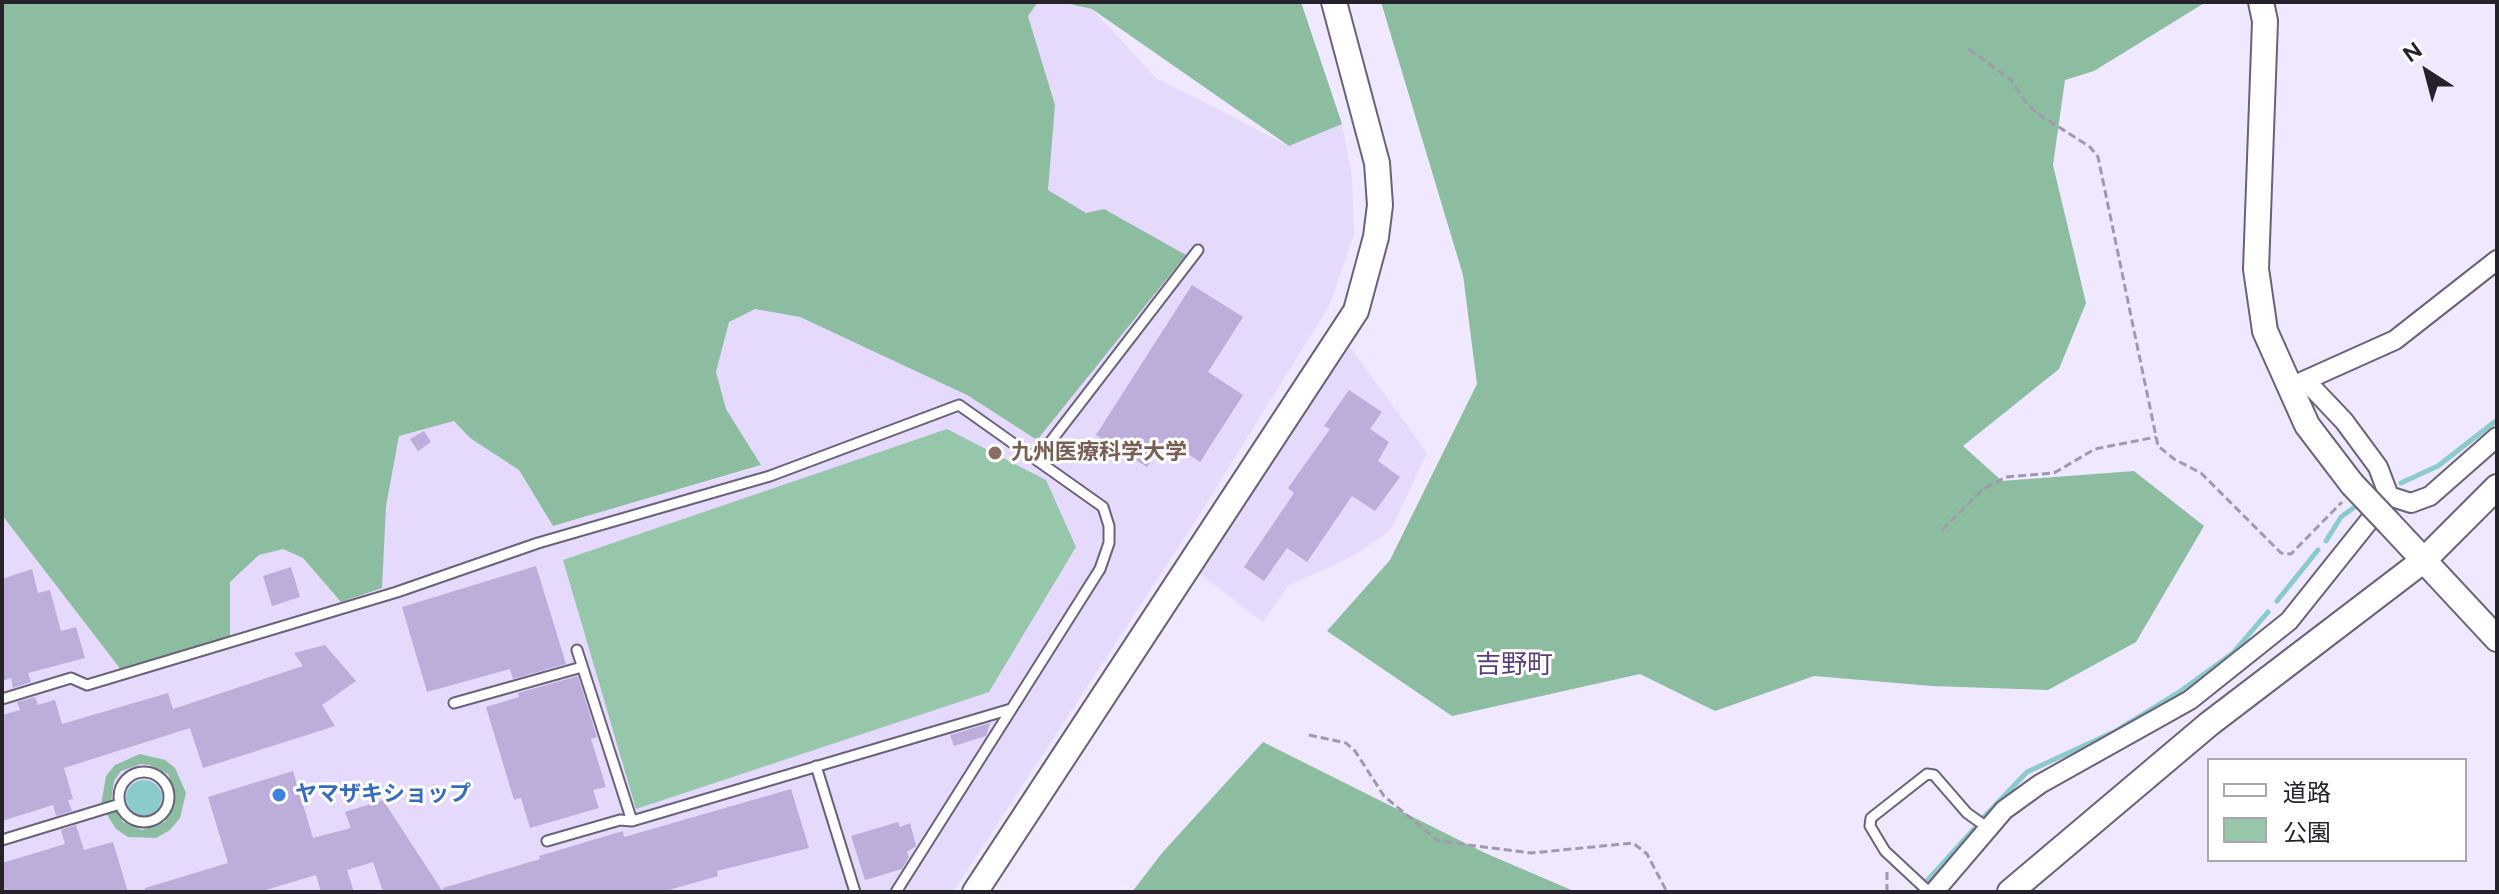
<!DOCTYPE html>
<meta charset="utf-8">
<style>
body{margin:0}
#map{position:relative;width:2499px;height:894px;overflow:hidden;background:#efe8fe;font-family:Figtree,"Noto Sans JP",sans-serif}
canvas{display:block}
.frame{position:absolute;inset:0;border:4px solid #25222c;pointer-events:none}
.legend{position:absolute;left:2207px;top:758px;width:260px;height:104px;box-sizing:border-box;background:#fff;border:2px solid #a8a7ab;margin:0;padding:10px 14px;list-style:none;font-size:24px;color:#25222c}
.legend li{display:flex;align-items:center;gap:16px;height:40px}
.legend b{width:40px;border:2px solid #a8a7ab}
.north{position:absolute;left:2387px;top:32px;width:80px;height:80px;-webkit-text-stroke:6px #fff;paint-order:stroke;rotate:324deg;font-size:22px;font-weight:700;line-height:32px;text-align:center;color:#25222c}
.north::after{content:'';display:block;margin:auto;width:28px;height:36px;background:#25222c;clip-path:polygon(50% 0,100% 100%,50% 72%,0 100%)}
</style>
<div id="map">
<canvas width="2499" height="894"></canvas>
<div class="frame"></div>
<ul class="legend">
<li><b style="height:10px;background:#fff"></b>道路</li>
<li><b style="height:22px;background:#97c7aa"></b>公園</li>
</ul>
<div class="north">N</div>
</div>
<script>
const g = document.querySelector('canvas').getContext('2d');
g.lineJoin = 'round';
function paint(path, color) { g.fillStyle = color; g.fill(path, 'evenodd'); }
const poly = rows => new Path2D(rows.map(r => 'M' + r).join(''));
function trace(path, color, width, dash) { g.strokeStyle = color; g.lineWidth = width; g.lineCap = dash ? 'butt' : 'round'; g.setLineDash(dash || []); g.stroke(path); }
function write(font, color, halo, rows, align = 'center') {
  g.font = font + ' Figtree,"Noto Sans JP",sans-serif'; g.lineWidth = 6; g.setLineDash([]); g.textBaseline = 'middle'; g.strokeStyle = halo; g.fillStyle = color; for (const [text, x, y, turn = 0] of rows) {
    g.save(); g.translate(x, y); g.rotate((+turn || 0) * Math.PI / 180); g.textAlign = isNaN(turn) ? turn : align; if (halo) g.strokeText(text, 0, 0); g.fillText(text, 0, 0); g.restore();
  }
}
paint(poly([
 [1038,2,1061,2,1092,9,1156,78,1289,146,1342,124,1352,177,1354,235,1329,306,1196,520,953,892,2,892,2,513,230,582,259,555,283,549,303,558,341,602,386,506,399,436,454,421,470,438,519,470,553,526,761,466,726,409,716,372,729,321,755,309,800,317,967,395,1037,440,1086,213,1047,190,1055,105,1028,16],
 [1350,347,1427,453,1390,531,1351,557,1289,585,1263,622,1199,573]
]), '#e5dafc');
paint(poly([
 [947,429,1046,480,1076,547,989,692,636,809,563,560]
]), '#97c7aa');
paint(poly([
 [2,2,1038,2,1028,16,1055,105,1048,190,1086,213,1104,209,1186,255,1037,440,967,395,800,317,755,309,729,322,716,372,726,409,761,465,553,526,519,470,470,438,454,421,399,436,386,506,382,588,341,602,303,558,283,549,259,555,230,582,230,636,122,671,2,515],
 [1061,2,1301,2,1342,124,1289,146,1092,9],
 [1381,2,2206,2,2094,71,2065,80,2053,165,2086,303,2059,369,1963,446,2002,481,2134,471,2204,526,2136,642,2048,690,1932,686,1814,676,1715,711,1640,674,1452,716,1327,631,1390,560,1477,384,1463,275],
 [1263,742,1485,853,1576,892,1132,892,1162,853],
 [140,754,165,760,175,768,186,793,180,818,170,830,156,838,128,837,116,829,101,805,106,776,115,765],
 [141,764,150,765,168,774,175,793,175,804,165,822,142,830,123,822,111,802,114,781,121,771]
]), '#8dbda0');
paint(poly([
 '126 798a18 18 0 1 1 36 0a18 18 0 1 1-36 0Z'
]), '#8bcbcb');
trace(poly([
 [2401,483,2438,466,2497,420],
 [2326,541,2341,517,2356,506],
 [2277,601,2318,550],
 [1984,817,2027,772,2116,731,2178,693,2233,653,2268,612],
 [1927,881,1974,829]
]), '#8bcbcb', 5);
paint(poly([
 [1192,285,1243,317,1208,372,1243,395,1200,462,1165,439,1147,467,1096,435],
 [1349,390,1382,412,1370,429,1389,442,1378,461,1400,477,1375,511,1352,496,1307,562,1287,548,1264,581,1244,567,1294,493,1288,488,1330,429,1324,426],
 [424,431,431,442,418,451,410,439],
 [536,566,566,664,513,679,510,669,427,692,402,607],
 [291,567,300,597,272,606,263,576],
 [32,569,38,593,50,590,61,631,76,627,85,658,28,673,31,682,13,688,11,678,2,681,2,579],
 [325,645,356,681,322,705,335,726,203,768,190,728,64,768,73,799,68,800,72,811,56,816,53,805,2,821,2,715,20,710,17,702,35,697,38,705,55,700,62,724,168,693,173,709,303,666,294,653],
 [578,676,597,737,591,739,606,787,593,790,599,808,530,828,521,798,514,800,486,707,519,697,518,693],
 [990,723,986,736,954,746,950,735],
 [293,771,313,838,351,828,345,812,383,800,443,892,383,892,373,862,347,870,354,892,321,892,316,875,259,892,145,892,145,888,228,863,208,797],
 [791,789,809,848,717,871,718,876,662,892,444,892,443,888,540,859,539,856,623,831,624,837],
 [898,822,900,827,910,823,916,846,907,852,909,857,902,869,865,880,851,836],
 [76,825,84,850,113,842,128,892,2,892,2,863,65,844,61,830]
]), '#bcaddb');
const service = poly([
 [1038,458,1198,250],
 [577,650,632,821],
 [2,699,71,678,87,685,397,592,538,543,770,476,959,405,1103,507,1109,526,1109,543,1100,569,896,892],
 [454,703,582,667],
 [816,766,855,892],
 '119 797a25 25 0 1 1 50 0a25 25 0 1 1-50 0Z',
 [2,840,120,804],
 [547,841,620,820,632,821,1011,709],
 [1929,892,1885,851,1870,826,1871,818,1927,774,1934,775,1967,813,1988,828]
]);
const minor = poly([
 [2306,381,2344,421,2378,467,2389,496],
 [2288,388,2395,340,2497,260],
 [1934,892,2004,810,2040,784,2190,700,2289,621,2389,496,2411,503,2430,496,2497,437]
]);
const tertiary = poly([
 [2261,2,2265,21,2256,269,2265,331,2307,425,2352,484],
 [2389,523,2497,639],
 [975,892,1356,311,1376,237,1380,205,1377,163,1334,2],
 [2010,892,2209,724,2424,560,2497,487]
]);
trace(service, '#696278', 13);
trace(minor, '#696278', 22);
trace(tertiary, '#696278', 28);
trace(poly([
 [1969,49,2011,80,2027,104,2040,115,2090,147,2098,157,2158,446,2174,459,2201,473,2281,553,2291,554,2342,502],
 [1942,530,1982,490,2006,477,2054,473,2095,449,2156,437],
 [1309,735,1346,743,1355,751,1384,796,1438,841,1531,853,1633,843,1647,854,1667,892],
 [1887,872,1887,892]
]), '#a09bac', 3, [8, 4]);
trace(service, '#fff', 9);
trace(minor, '#fff', 18);
trace(tertiary, '#fff', 24);
const tertiaryBridge = poly([
 [2352,484,2389,523]
]);
trace(tertiaryBridge, '#696278', 28, []);
trace(tertiaryBridge, '#fff', 24);
for (const [x, y, r, color] of [
 [995,453,8,"#8d6e63"],
 [279,795,8,"#3f7fe0"]
]) { const dot = new Path2D(); dot.arc(x, y, r, 0, 2 * Math.PI); g.fillStyle = color; g.fill(dot); trace(dot, '#fff', 3); }
write('bold 22px', '#785e54', '#fff', [
 ["九州医療科学大学",1011,453]
], 'left');
write('bold 22px', '#366cbe', '#fff', [
 ["ヤマザキショップ",295,795]
], 'left');
write('26px', '#5a3f7b', '#fff', [
 ["吉野町",1514,665]
]);
</script>
